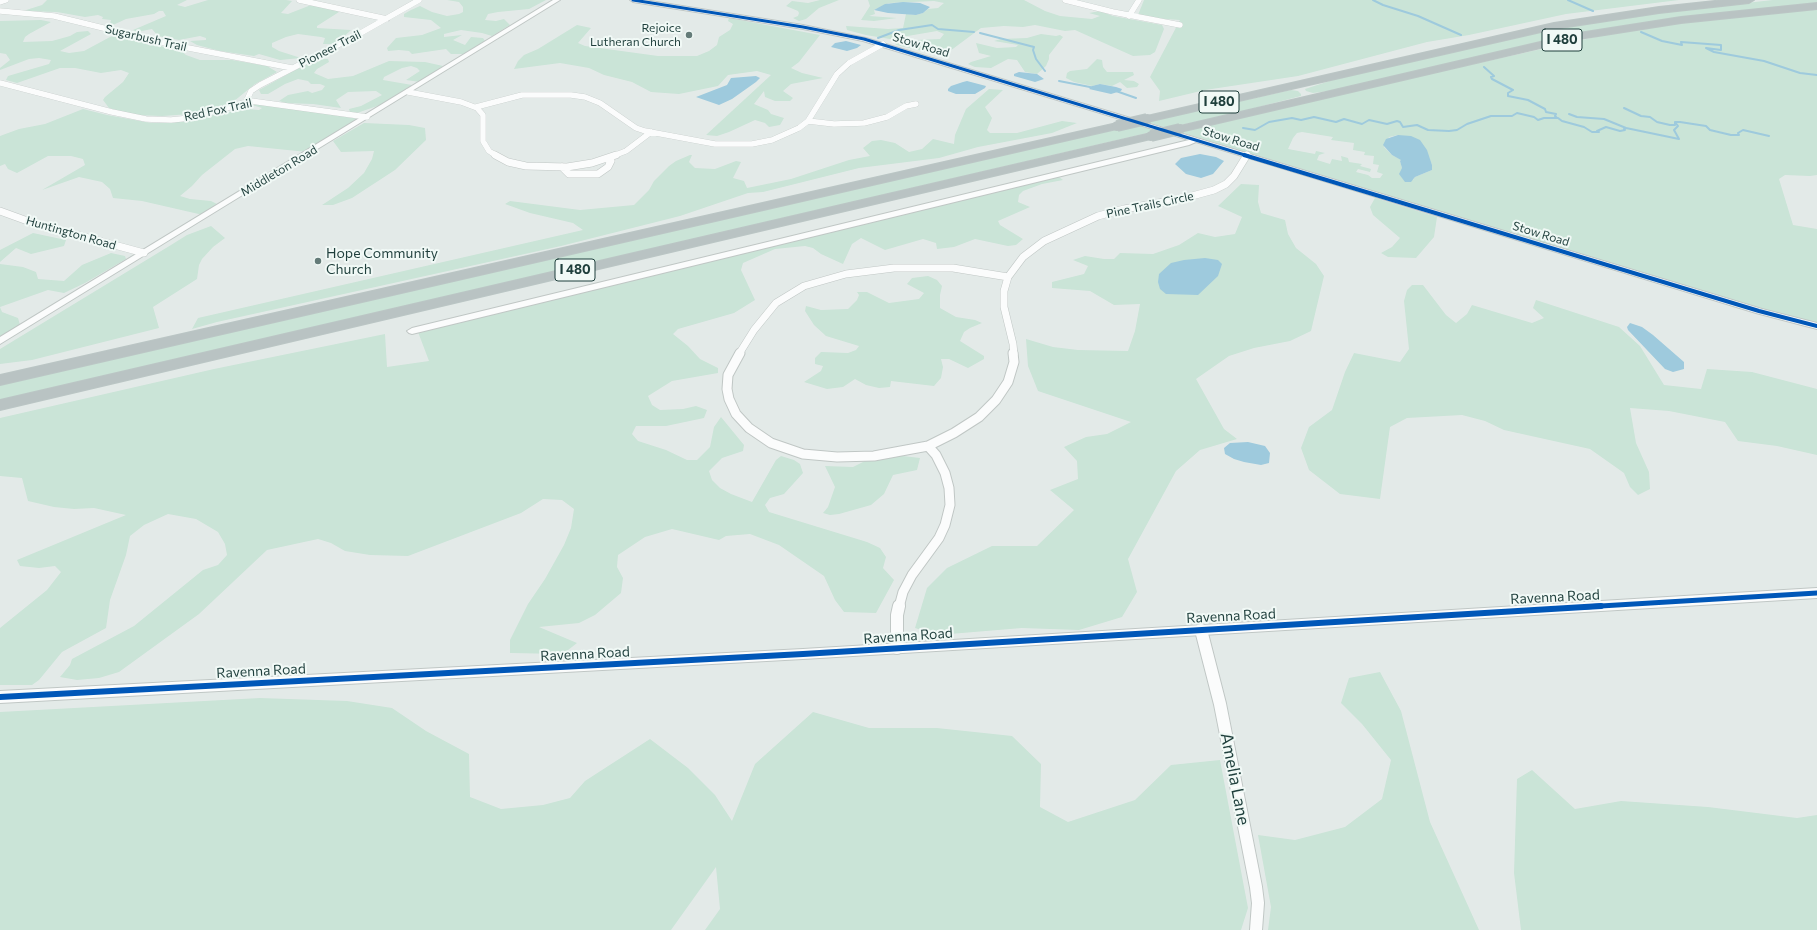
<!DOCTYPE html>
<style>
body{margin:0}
canvas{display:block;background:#e3eae8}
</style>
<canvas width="1817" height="930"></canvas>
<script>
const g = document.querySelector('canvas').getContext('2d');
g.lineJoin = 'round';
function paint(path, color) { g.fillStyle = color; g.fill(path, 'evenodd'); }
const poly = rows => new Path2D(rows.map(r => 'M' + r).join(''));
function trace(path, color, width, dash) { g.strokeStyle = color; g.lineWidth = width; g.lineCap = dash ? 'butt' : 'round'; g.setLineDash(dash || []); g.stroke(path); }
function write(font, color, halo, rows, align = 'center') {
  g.font = font + ' Commissioner,sans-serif'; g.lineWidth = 4; g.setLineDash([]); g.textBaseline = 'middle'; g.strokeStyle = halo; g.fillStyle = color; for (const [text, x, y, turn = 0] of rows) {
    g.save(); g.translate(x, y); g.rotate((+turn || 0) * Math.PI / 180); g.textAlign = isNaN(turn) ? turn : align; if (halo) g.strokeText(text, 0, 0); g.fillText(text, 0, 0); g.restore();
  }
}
paint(poly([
 [47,0,187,0,177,5,185,7,208,0,286,0,292,1,281,13,288,14,311,5,328,6,339,12,317,26,317,28,351,30,338,42,332,44,323,44,325,38,321,37,298,34,286,37,272,43,272,47,279,51,301,58,280,60,259,54,254,56,220,51,197,45,190,41,206,40,206,38,200,36,179,40,158,36,152,29,137,32,133,30,166,16,163,11,159,11,154,14,126,19,113,25,110,23,111,20,102,19,103,17,98,15,85,17,57,12,23,11,42,5],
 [447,0,546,0,529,9,498,12,488,14,485,20,496,21,504,19,510,25,492,36,482,33,461,30,444,34,444,37,462,35,453,40,465,45,471,37,483,38,485,41,463,54,451,54,446,49,412,54,409,51,399,50,388,51,387,48,396,38,422,35,441,28,431,20,404,17,404,14,411,10,420,6,432,12,447,16,459,14,463,12,463,7,459,2],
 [820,0,839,0,819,8,806,19,799,21,793,18,798,16,799,13,798,11,786,6,792,1,808,3],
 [868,0,1024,0,1045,11,1060,16,1092,19,1100,16,1089,13,1100,11,1113,16,1162,25,1164,29,1155,52,1150,55,1133,56,1075,30,1065,31,1035,25,1023,27,1004,26,981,28,950,51,944,54,932,53,896,45,894,41,940,39,944,34,937,31,890,39,866,35,847,30,846,26,888,29,903,28,906,14,916,15,923,13,928,9,938,8,944,3,934,1,889,3,874,10,875,14,869,16,897,18,874,21,861,20,870,6],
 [1144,0,1679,0,1566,14,1469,35,1427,42,1298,76,1205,90,1159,101,1160,91,1150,77,1180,20,1165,19,1138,15],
 [1773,0,1817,0,1817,4,1685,17,1626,26,1555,39,1329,91,1313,93,1306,91,1305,89,1345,76,1547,30,1620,17],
 [1817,9,1817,175,1810,176,1785,175,1779,179,1793,225,1817,229,1817,324,1727,299,1519,235,1514,232,1507,232,1180,132,1398,81,1600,36,1657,26],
 [1302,132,1333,137,1331,140,1354,143,1353,150,1365,152,1364,155,1374,156,1373,164,1379,165,1377,172,1383,174,1380,178,1372,178,1368,175,1356,172,1358,169,1370,172,1371,169,1360,166,1362,164,1349,162,1348,158,1341,156,1342,161,1332,159,1330,164,1317,160,1319,155,1325,153,1316,151,1315,154,1288,149,1293,138,1297,133],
 [1398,135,1428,155,1432,165,1432,170,1415,177,1413,180,1402,168,1400,161,1402,160,1392,155,1384,147,1389,137],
 [729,18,820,35,799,62,791,68,802,73,823,78,791,84,783,91,793,98,790,101,775,101,765,97,764,91,754,104,768,110,771,114,784,118,780,125,769,127,765,123,755,120,729,132,717,136,706,135,771,75,757,71,728,75,718,86,679,94,651,92,632,82,604,75,589,68,560,63,514,69,518,61,524,55,538,49,577,25,591,28,578,43,585,46,658,56,697,56,709,51,717,45,719,37,730,30,733,24,728,21],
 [41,20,51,22,29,34,25,37,23,42,52,41,70,36,77,32,88,31,91,34,60,51,69,53,84,51,110,37,117,35,157,44,168,49,181,51,186,55,200,60,232,60,267,66,277,72,255,84,228,106,205,113,162,116,134,115,109,108,103,100,105,97,123,82,129,73,121,70,101,73,75,68,60,68,17,83,6,80,8,76,49,64,51,60,39,58,29,59,0,70,0,68,10,60,6,54,0,53,0,21],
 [1041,34,1056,36,1060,35,1063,37,1049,55,1049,59,1046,66,1037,74,1025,72,1017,60,1008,59,991,68,975,67,968,64,971,62,991,56,979,53,976,43,997,48,1016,47,1018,45,994,41,1001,39,1027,38],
 [320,59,328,59,329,62,317,69,314,73,328,79,353,76,389,61,425,62,443,66,420,82,406,80,420,71,417,68,411,66,402,68,384,77,383,80,412,85,386,103,357,113,350,112,349,109,361,106,382,95,376,91,348,92,336,100,341,108,313,104,286,103,279,101,288,95,308,91,312,93,322,90,325,86,320,84,311,84,308,81,298,79,285,84,268,94,261,94,259,90,297,69],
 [1097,59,1102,60,1103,67,1107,72,1133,72,1134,75,1124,80,1134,81,1139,84,1137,87,1127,88,1120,82,1112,86,1100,84,1092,86,1074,82,1066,78,1067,73,1070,71,1087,69],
 [989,89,1003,90,985,107,992,118,987,130,990,133,1017,133,1062,121,1077,123,1052,133,978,147,939,158,859,168,763,192,748,193,680,216,561,246,217,322,192,329,198,318,583,230,573,223,530,213,505,204,510,201,580,210,634,205,649,190,654,181,669,166,676,161,690,155,692,155,689,162,695,168,715,169,736,161,741,162,733,178,744,181,747,188,791,179,849,160,870,156,863,148,872,141,881,140,895,143,909,152,922,149,933,139,954,144,955,135,966,109],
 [1291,90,1298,91,1301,94,1301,96,1231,114,1167,128,1148,122],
 [261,104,359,119,307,152,248,146,235,149,202,175,192,186,180,196,190,199,211,201,219,205,203,215,142,201,113,198,110,189,102,182,79,177,42,190,85,165,83,159,71,156,48,156,17,173,8,169,5,164,0,166,0,136,19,129,45,124,83,109,107,115,151,123,171,123,247,109,259,110,262,108,252,105],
 [364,123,409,125,425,128,426,140,395,170,352,198,333,205,322,205,348,188,364,173,372,159,374,151,341,152,333,141],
 [1139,124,1160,130,0,401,0,384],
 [1059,177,1063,180,1042,184,1023,191,1019,195,1018,202,1030,207,998,221,1000,225,1023,239,1016,245,1008,246,975,239,954,247,937,249,936,243,923,239,885,250,861,238,852,244,843,264,821,254,813,248,805,246,775,249,743,263,741,270,755,300,734,313,678,329,673,334,688,346,700,359,718,368,718,373,672,381,648,396,652,405,660,410,683,409,696,406,707,410,704,418,666,426,636,426,632,434,638,441,666,450,687,460,697,460,710,447,714,427,721,417,744,445,743,451,722,458,709,471,712,480,720,488,731,494,752,502,776,460,781,456,794,460,800,464,803,473,784,494,770,498,765,505,769,512,867,542,880,548,886,557,883,568,894,580,876,613,844,612,835,600,824,576,779,545,750,534,726,536,719,540,672,529,645,537,618,555,617,567,623,578,621,593,595,615,579,623,539,627,577,643,563,654,510,653,510,640,528,604,545,579,564,545,571,528,574,509,562,500,543,499,521,513,408,556,370,555,345,551,331,543,318,539,267,550,199,614,119,672,99,678,77,680,60,677,70,665,72,659,134,626,203,570,218,565,227,555,225,544,218,532,196,519,168,514,144,525,130,536,126,555,110,600,106,628,62,652,39,680,32,685,0,685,0,628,47,590,61,572,55,566,39,568,20,566,17,560,126,515,94,508,74,509,54,507,28,501,22,478,0,476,0,418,214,369,385,334,387,367,429,361,418,332],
 [1241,184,1259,185,1258,202,1261,213,1285,220,1288,234,1296,248,1316,264,1324,276,1311,331,1290,341,1254,348,1229,356,1196,379,1224,429,1237,439,1200,450,1176,471,1128,559,1137,592,1122,617,1079,630,1022,628,938,635,915,628,927,588,947,568,992,546,1037,546,1074,510,1050,490,1078,479,1077,461,1064,447,1086,437,1107,434,1131,422,1038,391,1028,366,1026,339,1053,347,1078,350,1128,351,1135,331,1140,304,1114,305,1090,291,1052,288,1052,282,1084,274,1088,266,1073,260,1085,256,1104,259,1114,259,1120,253,1153,254,1179,245,1198,233,1215,237,1235,234,1242,217,1218,206],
 [1375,198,1437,217,1434,237,1416,258,1388,257,1381,253,1392,247,1400,238,1373,215,1370,207],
 [211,226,225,238,213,247,202,259,199,265,197,279,153,307,159,328,32,360,0,364,0,349,171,245,187,235],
 [33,233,66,240,64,246,31,254,16,248,0,262,0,250],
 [111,253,125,256,126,259,85,283,64,293,48,290,0,307,2,312,18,318,20,325,0,338,0,264,23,267,36,272,38,279,64,281,82,265],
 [928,276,937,280,942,286,940,295,940,308,956,317,975,320,982,323,970,328,964,332,960,341,984,356,984,359,968,368,949,359,941,359,943,367,941,378,934,386,891,381,890,387,879,388,866,385,855,379,843,387,827,389,804,382,821,371,823,366,815,364,815,358,821,352,848,353,856,350,859,346,826,336,814,325,805,311,806,306,821,310,848,309,857,300,859,295,857,292,867,292,889,303,919,299,924,293,907,284,912,278],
 [1412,285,1423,285,1446,315,1456,323,1467,314,1472,305,1532,323,1544,318,1533,308,1536,300,1619,327,1640,346,1664,385,1701,389,1707,369,1752,372,1817,389,1817,455,1777,446,1738,441,1725,422,1669,411,1630,408,1636,443,1649,472,1650,489,1638,495,1630,487,1624,473,1590,449,1504,430,1485,421,1462,415,1407,418,1390,427,1380,499,1340,494,1309,470,1301,448,1309,427,1332,410,1345,372,1354,353,1400,362,1409,349,1404,301,1407,290],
 [903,456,920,458,917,470,893,475,884,494,871,505,839,514,830,515,823,513,828,507,835,487,825,466,853,467,869,459],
 [1380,672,1401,711,1430,822,1479,930,1268,930,1271,907,1258,835,1295,840,1345,827,1382,799,1391,760,1362,724,1341,703,1349,678],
 [260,698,347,701,392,708,426,731,469,754,470,797,501,809,543,805,570,798,585,781,650,739,688,768,715,795,732,821,755,764,813,712,869,728,937,728,1012,736,1041,764,1040,807,1068,822,1135,800,1171,765,1220,760,1248,908,1241,930,705,930,720,909,716,867,671,930,0,930,0,712],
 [1532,770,1575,809,1621,801,1708,807,1797,818,1817,815,1817,930,1521,930,1514,873,1517,779]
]), '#cae4d7');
paint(poly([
 [903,2,920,3,930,7,923,13,916,15,888,13,874,10,885,4],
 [846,41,861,45,857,48,847,51,831,47,835,43],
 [1019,72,1037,74,1044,79,1035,82,1014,76,1014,74],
 [756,76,760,78,756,82,732,99,719,105,696,97,727,85,731,78],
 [967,81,986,86,985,88,975,94,956,94,948,91,948,89,951,86,963,82],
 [1100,84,1116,87,1122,89,1121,91,1111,94,1089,89,1092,86],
 [1398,135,1411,136,1420,140,1427,150,1432,165,1432,170,1415,177,1411,182,1405,182,1399,174,1402,168,1400,161,1401,160,1392,155,1383,145,1386,139],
 [1200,154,1216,157,1224,161,1213,174,1201,178,1186,174,1175,164,1181,158],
 [1205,258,1218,260,1222,264,1218,276,1198,295,1166,294,1160,289,1158,282,1159,274,1171,263,1184,260],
 [1630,323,1642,327,1653,335,1684,362,1684,369,1673,372,1665,369,1628,330,1627,327],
 [1248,442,1265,446,1270,453,1269,463,1261,465,1244,462,1234,459,1225,454,1224,448,1230,443]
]), '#9ecadd');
trace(poly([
 [1373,0,1383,5,1418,16,1461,35],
 [1568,0,1593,11],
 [1641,32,1662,41,1682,45,1681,42,1721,45,1721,50,1706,48,1714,52,1764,61,1800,73,1817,75],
 [980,33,1034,47,1033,50,1036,59,1045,71],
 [878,38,899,30,932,25,938,29,974,32],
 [1484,67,1494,76,1491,77,1492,79,1513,90,1508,93,1508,96,1528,100,1545,109,1546,112,1556,114,1555,116,1557,118],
 [1059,81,1095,88],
 [1116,91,1136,98],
 [1624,108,1641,116,1650,117,1657,122,1670,125,1675,125,1675,122],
 [1569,114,1577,117,1604,119,1626,128],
 [1243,128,1255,130,1269,122,1292,118,1301,120,1314,117,1336,122,1344,119,1362,124,1369,120,1387,124,1397,121,1400,122,1403,127,1417,125,1428,130,1449,131,1457,130,1467,124,1491,116,1512,116,1517,113,1534,117,1538,120,1544,118,1558,118,1562,121,1584,127,1592,132,1599,132,1597,131,1606,127,1620,131,1625,130,1624,129,1626,128,1679,139,1674,130,1678,126,1675,122,1680,122,1706,126,1710,130,1731,135,1739,135,1738,133,1743,130,1769,136]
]), '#9ecadd', 2);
const minorFar3 = poly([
 [299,0,387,19],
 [1065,0,1113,12,1180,25],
 [0,2,6,0],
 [0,11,54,16,173,45,292,68],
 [1129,16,1139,0],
 [0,83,112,112,146,119,171,120,190,118,251,101,367,117],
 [408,92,461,102,477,108,483,115,483,141,489,151,497,156],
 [246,102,251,91,260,85,359,34,419,0],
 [476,107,522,95,571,95,585,97,600,103,636,128,645,131,715,144,752,144,772,140,799,128,808,121,837,74,849,63,883,44],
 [808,121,834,124,864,123,887,117,906,106,916,104],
 [613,156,626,151,651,132]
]);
const minorFar2 = poly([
 [495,155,508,162,526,166,567,167,592,163,616,155],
 [562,167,569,174,598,174,608,167,611,161,607,159],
 [0,211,33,223,144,253],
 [1008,277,1004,291,1004,307,1013,344,1014,354],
 [1008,277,1023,257,1044,241,1098,216,1124,209,1181,199,1214,190,1226,184,1234,176,1247,155],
 [739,354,754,330,776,303,804,286,846,274,894,268,953,268,1008,277]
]);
const minorFar1 = poly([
 [740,353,728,375,727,389,729,399,736,414,749,428,771,443,803,454,837,457,874,456,928,446,954,433,979,417,996,400,1008,382,1014,362,1013,353],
 [899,607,903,592,912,575,939,538,945,525,950,505,949,488,945,473,936,455,928,446]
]);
const minor = poly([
 [1201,630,1220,704,1256,887,1258,903,1256,930],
 [897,648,897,615,899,606]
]);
const tertiary = poly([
 [553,0,560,0,0,344,0,337,553,0],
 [630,0,644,0,803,25,866,38,1762,309,1817,323,1817,329,1756,313,1196,142,1189,145,412,334,409,333,407,331,412,328,1189,140,863,41,803,29,633,2,630,0],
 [1817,588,1817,598,803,659,0,703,0,691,803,649,1817,588]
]);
const motorway = poly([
 [1724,0,1754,0,1749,3,1659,13,1554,29,1147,122,1141,119,1147,116,1554,23,1659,7,1724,0],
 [1817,3,1817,9,1681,23,1579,39,1180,132,1174,129,1180,126,1579,33,1681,17,1817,3],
 [1117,123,1123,126,1121,128,0,385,0,375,1117,123],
 [1151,133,1157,136,1155,138,0,410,0,400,1151,133]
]);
trace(minorFar3, '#c0c7c5', 6);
trace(minorFar2, '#c0c7c5', 8);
trace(minorFar1, '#c0c7c5', 11);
trace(minor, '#c0c7c5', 14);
trace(tertiary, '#c0c7c5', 2);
trace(motorway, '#bbc6c5', 2);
trace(minorFar3, '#fbfcfc', 5.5);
trace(minorFar2, '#fbfcfc', 7);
trace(minorFar1, '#fbfcfc', 9);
trace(minor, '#fbfcfc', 12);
paint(tertiary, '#fbfcfc');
paint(motorway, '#b9c3c3');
const motorwayBridge = poly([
 [1117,126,1147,119],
 [1151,136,1180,129]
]);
trace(motorwayBridge, '#bbc6c5', 12, []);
trace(motorwayBridge, '#b9c3c3', 10);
trace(poly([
 [633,0,803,27,864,39,1248,156]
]), '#0057b8', 3);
trace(poly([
 [1244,155,1759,311,1817,326]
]), '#0057b8', 4);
trace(poly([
 [1584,607,1817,593]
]), '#0057b8', 5);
trace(poly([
 [0,697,803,654,1601,606]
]), '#0057b8', 6);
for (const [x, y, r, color] of [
 [689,35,4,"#647b78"],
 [318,261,4,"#647b78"]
]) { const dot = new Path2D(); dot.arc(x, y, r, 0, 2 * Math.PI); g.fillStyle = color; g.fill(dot); trace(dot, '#f1f9f6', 1.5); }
write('12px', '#1f3f3c', '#f1f9f6', [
 ["Rejoice",681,28],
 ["Lutheran Church",681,42]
], 'right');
write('12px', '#1f3f3c', '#f1f9f6', [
 ["Sugarbush Trail",146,38,13],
 ["Stow Road",921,45,17],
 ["Pioneer Trail",330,49,-27],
 ["Red Fox Trail",218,110,-12],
 ["Stow Road",1231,139,17],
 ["Middleton Road",279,171,-31],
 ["Pine Trails Circle",1150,205,-12],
 ["Huntington Road",71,233,16],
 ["Stow Road",1541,234,17]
]);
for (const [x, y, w] of [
 [1562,40,40],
 [1219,102,40],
 [575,270,40]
]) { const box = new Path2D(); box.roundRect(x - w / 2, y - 11, w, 22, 3); g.fillStyle = '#f1f9f6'; g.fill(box); trace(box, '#1f3f3c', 1); }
write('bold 13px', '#1f3f3c', null, [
 ["I 480",1562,40],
 ["I 480",1219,102],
 ["I 480",575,270]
]);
write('14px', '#1f3f3c', '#f1f9f6', [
 ["Hope Community",326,253],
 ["Church",326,269]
], 'left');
write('14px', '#1f3f3c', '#f1f9f6', [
 ["Ravenna Road",1555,597,-3],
 ["Ravenna Road",1231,616,-3],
 ["Ravenna Road",908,636,-4],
 ["Ravenna Road",585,654,-3],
 ["Ravenna Road",261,671,-3]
]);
write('17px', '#1f3f3c', '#f1f9f6', [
 ["Amelia Lane",1235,779,79]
]);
</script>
